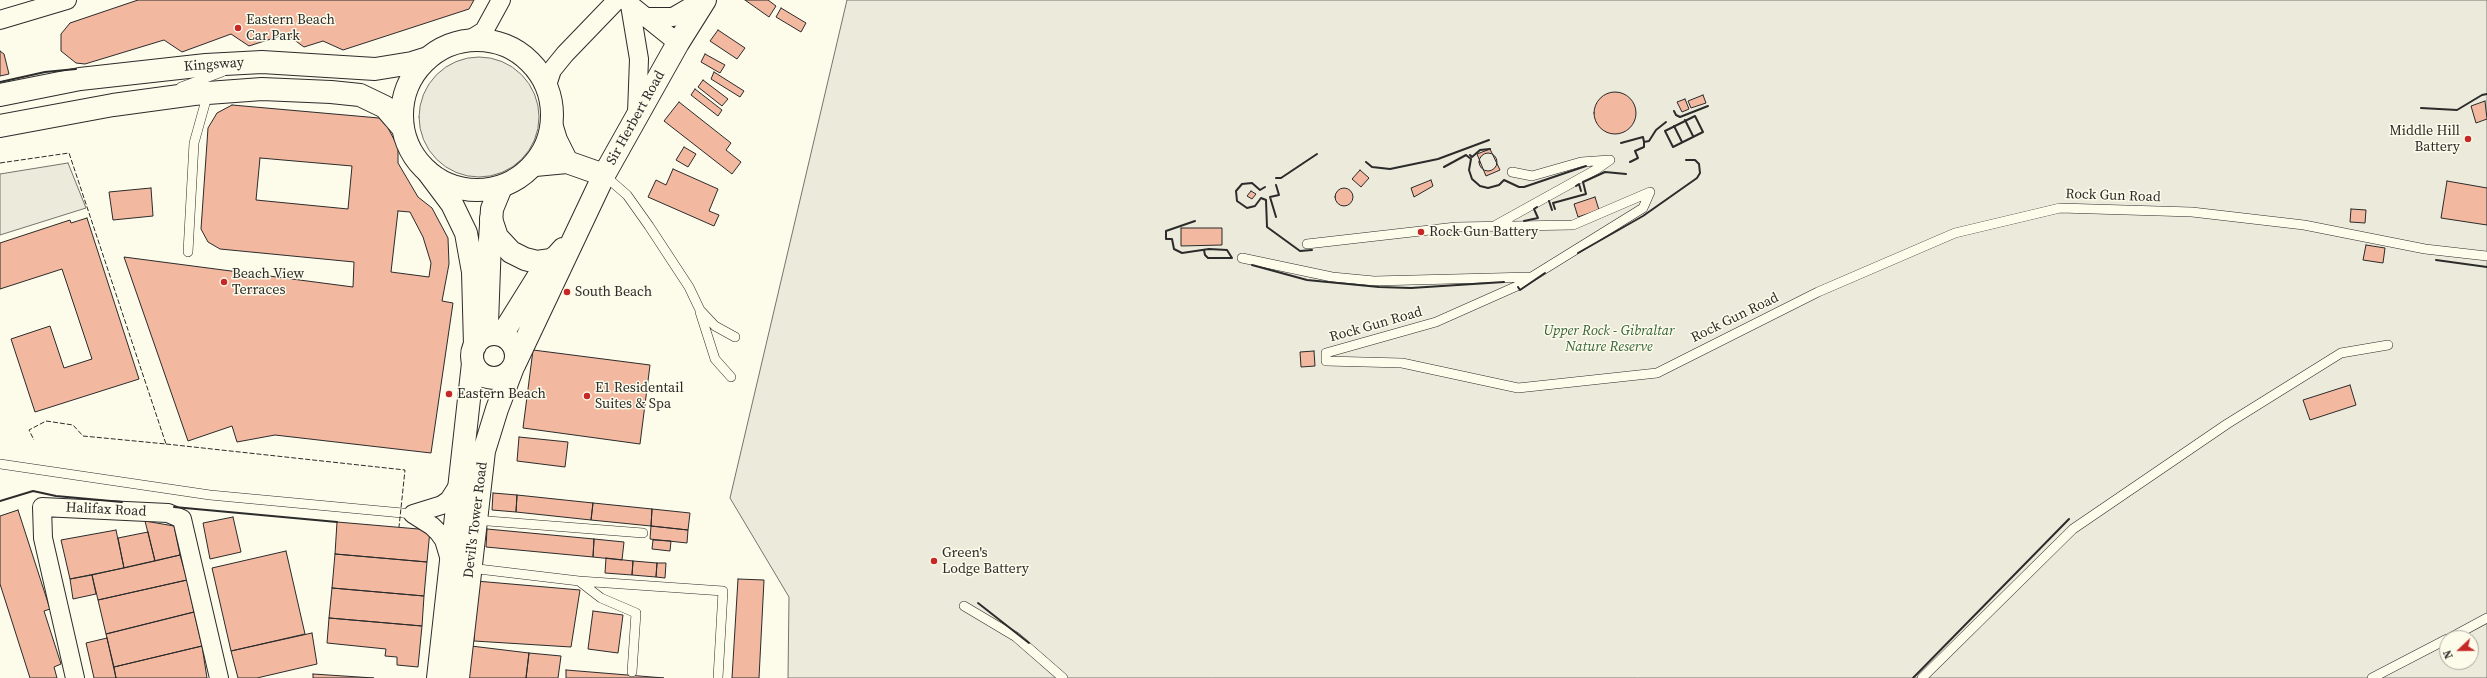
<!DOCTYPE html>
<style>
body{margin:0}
#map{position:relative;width:2487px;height:678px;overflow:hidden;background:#fdfbea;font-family:"Source Serif 4",serif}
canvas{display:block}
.north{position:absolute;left:2439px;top:630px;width:40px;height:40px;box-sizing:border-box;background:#fdfbea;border:1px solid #a9a89e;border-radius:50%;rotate:248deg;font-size:11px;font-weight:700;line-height:16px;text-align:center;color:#2b2b2b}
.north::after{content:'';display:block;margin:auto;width:14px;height:18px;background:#c62828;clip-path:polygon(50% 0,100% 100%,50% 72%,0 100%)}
</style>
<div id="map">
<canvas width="2487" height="678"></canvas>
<div class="north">N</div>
</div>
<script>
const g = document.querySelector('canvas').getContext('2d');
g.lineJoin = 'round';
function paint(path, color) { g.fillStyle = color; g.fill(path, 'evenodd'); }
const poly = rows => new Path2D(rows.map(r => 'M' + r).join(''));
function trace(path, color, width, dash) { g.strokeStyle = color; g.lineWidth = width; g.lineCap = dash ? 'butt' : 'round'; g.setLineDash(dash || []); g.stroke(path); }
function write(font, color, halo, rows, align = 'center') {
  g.font = font + ' "Source Serif 4",serif'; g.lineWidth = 3; g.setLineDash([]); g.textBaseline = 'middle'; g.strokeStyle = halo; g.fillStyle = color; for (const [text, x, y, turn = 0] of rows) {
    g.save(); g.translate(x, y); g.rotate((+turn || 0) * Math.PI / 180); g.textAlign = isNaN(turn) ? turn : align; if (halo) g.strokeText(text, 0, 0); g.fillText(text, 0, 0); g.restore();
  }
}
const green = poly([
 [847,0,2487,0,2487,678,788,678,789,597,730,498,847,0],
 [2447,638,2471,638,2471,662,2447,662,2447,638],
 '419 117a60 60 0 1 1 120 0a60 60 0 1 1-120 0Z'
]);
paint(green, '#ecebdb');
trace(green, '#74746e', 1);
const parking = poly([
 [68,163,86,208,0,235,0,174,68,163]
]);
paint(parking, '#eceadb');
trace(parking, '#74746e', 1);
const building = poly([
 [138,0,474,0,469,9,343,50,323,41,304,47,286,34,249,46,231,34,182,52,164,40,85,64,76,63,61,51,61,34,70,23,138,0],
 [745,0,768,0,776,6,769,17,745,0],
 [781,8,806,23,801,32,776,17,781,8],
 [718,30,745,48,737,59,710,41,718,30],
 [0,51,4,54,9,74,0,76,0,51],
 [705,54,725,65,720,73,701,62,705,54],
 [714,72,744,91,740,97,711,79,714,72],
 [703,80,728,99,722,106,698,87,703,80],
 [695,89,722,110,718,116,691,95,695,89],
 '1594 113a21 21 0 1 1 42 0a21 21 0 1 1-42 0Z',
 [1703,95,1706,103,1691,108,1688,101,1703,95],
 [1685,99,1689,109,1682,112,1677,102,1685,99],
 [2485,101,2487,119,2476,123,2471,106,2485,101],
 [679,102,731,143,726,150,741,162,732,174,664,121,679,102],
 [232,105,379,118,388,128,398,147,398,163,418,197,432,208,448,238,449,264,442,301,453,303,431,453,275,435,237,442,232,426,188,441,124,257,353,287,354,262,220,249,208,242,201,229,208,128,217,113,232,105],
 [260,158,352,166,348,209,256,200,260,158],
 [398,211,410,212,423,237,431,263,429,277,391,272,398,211],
 [684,147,696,154,688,167,676,160,684,147],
 [1490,149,1500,170,1486,176,1477,154,1490,149],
 '1479 162a9 9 0 1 1 18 0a9 9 0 1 1-18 0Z',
 [673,169,718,189,709,211,719,215,714,226,648,197,656,180,666,185,673,169],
 [1360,170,1369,178,1361,187,1352,179,1360,170],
 [1431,180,1433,186,1414,197,1411,188,1431,180],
 [2447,181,2487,188,2487,225,2441,218,2447,181],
 '1335 197a9 9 0 1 1 18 0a9 9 0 1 1-18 0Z',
 [151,188,153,216,113,220,109,192,151,188],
 [1251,191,1256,194,1252,199,1247,196,1251,191],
 [1595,197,1599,210,1578,217,1574,204,1595,197],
 [2351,209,2366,210,2365,223,2350,222,2351,209],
 [87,218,139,379,35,412,11,339,50,326,64,368,92,359,62,269,0,289,0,243,70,220,71,223,87,218],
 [1181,228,1222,228,1222,245,1181,246,1181,228],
 [2366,245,2385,248,2383,263,2363,260,2366,245],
 [533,350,650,365,640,444,523,428,533,350],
 [1314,351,1315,366,1301,367,1300,352,1314,351],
 [2350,385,2356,405,2310,420,2303,400,2350,385],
 [519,437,568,442,565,467,517,461,519,437],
 [493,493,517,495,516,512,492,510,493,493],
 [517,495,593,503,591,520,516,512,517,495],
 [593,503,652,509,651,526,591,520,593,503],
 [652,509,690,513,688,530,651,526,652,509],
 [18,510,50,609,44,611,61,664,54,667,57,678,30,678,0,584,0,516,18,510],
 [233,517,241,552,210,559,203,523,233,517],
 [145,521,174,526,180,555,155,561,145,521],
 [337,522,430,530,427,562,335,554,337,522],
 [651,526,688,530,687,543,650,539,651,526],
 [487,529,594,539,593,557,486,547,487,529],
 [116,530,124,568,70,579,61,540,116,530],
 [148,532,155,561,124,568,118,538,148,532],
 [594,539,624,542,622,560,593,557,594,539],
 [653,540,671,541,670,551,652,549,653,540],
 [286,551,305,634,231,651,212,568,286,551],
 [335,554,427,562,424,596,332,588,335,554],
 [180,555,187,580,98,600,92,575,180,555],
 [606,558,633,561,632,575,605,573,606,558],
 [633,561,657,563,656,577,632,575,633,561],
 [657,563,666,563,665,578,656,577,657,563],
 [92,575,96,594,73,599,70,579,92,575],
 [738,579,764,580,759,678,732,678,738,579],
 [187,580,194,612,106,634,98,600,187,580],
 [476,581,580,590,571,647,474,641,476,581],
 [332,588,424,596,422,626,329,618,332,588],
 [593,611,623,615,618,653,588,649,593,611],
 [194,612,202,646,114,667,106,634,194,612],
 [329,618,422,626,418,667,397,665,397,657,385,656,386,649,327,643,329,618],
 [312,633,317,664,257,678,238,678,231,651,312,633],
 [107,638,116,678,94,678,86,643,107,638],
 [202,646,207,678,116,678,114,667,202,646],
 [471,646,529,653,526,678,468,678,471,646],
 [529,653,561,656,558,678,526,678,529,653],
 [566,670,664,678,566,678,566,670],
 [313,674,374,678,313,678,313,674]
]);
paint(building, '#f2b8a0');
trace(building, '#2b2b2b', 1);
const service = poly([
 [181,87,222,72],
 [604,175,627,195,649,226,689,287,700,310,715,326,735,337],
 [1496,225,1597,169,1610,160,1581,162,1532,176,1512,172],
 [1307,244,1456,227,1573,225,1650,192,1643,208,1517,286,1436,322,1326,353,1326,361,1402,363,1518,388,1657,373,1818,292,1955,233,2060,208,2192,212,2304,225,2425,249,2487,256],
 [188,252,194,143,208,93],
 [1242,258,1332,277,1374,281,1531,277],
 [700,312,715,359,731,377],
 [0,464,210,495,413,514],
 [475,520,643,533],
 [470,568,579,581,601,598,636,613,632,672],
 [579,581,723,591,718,678],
 [964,606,1016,637,1063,678],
 [2450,638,2487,618],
 [1922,678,2073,529,2227,424,2341,353,2388,345],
 [2372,678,2447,639]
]);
const minor = poly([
 [627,2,678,43],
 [630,5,639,59,637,113],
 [646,17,673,17,702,0],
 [0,20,67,0],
 [471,39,484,31,501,0],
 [547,85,552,70,565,54,617,0],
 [450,560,444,540,439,533,432,526,413,514,442,505,449,500,460,483],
 [75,678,43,538,42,507,168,513,182,519,219,678]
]);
const secondary = poly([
 [552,127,556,140,567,162],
 [535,165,567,162,604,175],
 [491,219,497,237,511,252,525,259,537,262,551,260,557,256],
 [498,334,505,330,538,277,563,249],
 [516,361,604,175,678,43,705,0]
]);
const primary = poly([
 [428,172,452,204,466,233,473,272,475,346],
 '472 356a22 22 0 1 1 44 0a22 22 0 1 1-44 0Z',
 [495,334,490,330,487,324,490,240,492,209,501,187],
 [438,678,473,363],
 [458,678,484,451,497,409,513,367]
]);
const trunk = poly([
 '402 115a75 75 0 1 1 150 0a75 75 0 1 1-150 0Z',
 [0,95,80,79,206,65,262,62,375,69,412,63,428,58],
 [0,126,113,105,194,94,262,89,331,92,360,95,385,107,403,128]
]);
trace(service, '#2b2b2b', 10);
trace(minor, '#2b2b2b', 20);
trace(secondary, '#2b2b2b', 24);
trace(primary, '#2b2b2b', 24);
trace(trunk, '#2b2b2b', 24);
trace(service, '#fdfbea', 9);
trace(minor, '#fdfbea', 18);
trace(secondary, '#fdfbea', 22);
trace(primary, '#fdfbea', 22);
trace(trunk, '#fdfbea', 22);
trace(poly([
 [0,163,69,153,166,444,83,436,73,425,46,421,29,430,34,440],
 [166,444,405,470,399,527]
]), '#2b2b2b', 1, [5, 2]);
trace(poly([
 [0,82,45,72,76,69],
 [2421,108,2457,110,2482,95,2487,94],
 [1674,111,1676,115,1680,117,1708,106],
 [1695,116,1703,132,1673,147,1665,131,1695,116],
 [1685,120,1693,136],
 [1674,126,1682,142],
 [1621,143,1643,137,1644,142,1649,141,1656,130,1666,122],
 [1470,155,1472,157,1480,150,1490,149],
 [1366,162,1372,167,1390,169,1438,159,1489,140],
 [1630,162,1638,158,1635,151,1644,147,1644,142],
 [1444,167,1466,155,1471,159,1469,170,1472,179,1480,186,1488,188,1499,185,1504,180,1519,187,1524,187,1586,166],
 [1276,178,1281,178,1317,154],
 [1276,185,1279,195,1270,197,1276,217],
 [1576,186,1579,184,1581,191],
 [1265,187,1260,190,1252,183,1242,184,1236,191,1237,201,1247,208,1255,206,1261,198,1266,200,1267,227,1300,251,1312,250],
 [1549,201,1552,210],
 [1555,209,1553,203,1586,194,1583,182,1605,172,1626,174],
 [1195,221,1166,231,1166,239,1172,239,1174,249,1182,253,1209,249,1227,250,1232,258],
 [1524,221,1538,218,1534,209,1537,207],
 [1204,250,1205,255,1208,258,1232,258],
 [1578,253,1643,216,1697,178,1700,173,1699,164,1695,160,1686,160],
 [2436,260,2487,267],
 [1252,265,1307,280,1379,287,1411,288,1504,282],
 [1518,287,1520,290,1545,273],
 [0,501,33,491,56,496,122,502],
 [174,507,337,522],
 [978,603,1029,643],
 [1913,678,2069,519]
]), '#2b2b2b', 2);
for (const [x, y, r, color] of [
 [238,28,4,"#c62828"],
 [2468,139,4,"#c62828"],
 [1421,232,4,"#c62828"],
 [224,282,4,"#c62828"],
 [567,292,4,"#c62828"],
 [449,394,4,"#c62828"],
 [587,396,4,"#c62828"],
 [934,561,4,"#c62828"]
]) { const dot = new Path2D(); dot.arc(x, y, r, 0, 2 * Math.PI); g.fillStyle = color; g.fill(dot); trace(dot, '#fdfbea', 1.5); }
write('14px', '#2b2b2b', '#fdfbea', [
 ["Eastern Beach",246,20],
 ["Car Park",246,36],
 ["Middle Hill",2460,131,"right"],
 ["Battery",2460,147,"right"],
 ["Rock Gun Battery",1429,232],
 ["Beach View",232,274],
 ["Terraces",232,290],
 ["South Beach",575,292],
 ["E1 Residentail",595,388],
 ["Suites & Spa",595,404],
 ["Eastern Beach",457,394],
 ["Green's",942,553],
 ["Lodge Battery",942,569]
], 'left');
write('14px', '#2b2b2b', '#fdfbea', [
 ["Kingsway",214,65,-4],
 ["Sir Herbert Road",636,118,-61],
 ["Rock Gun Road",2113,196,2],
 ["Rock Gun Road",1735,318,-26],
 ["Rock Gun Road",1376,325,-16],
 ["Halifax Road",106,510,3],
 ["Devil's Tower Road",476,520,-83]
]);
write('italic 14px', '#34623c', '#fdfbea', [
 ["Upper Rock - Gibraltar",1609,331],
 ["Nature Reserve",1609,347]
]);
</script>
